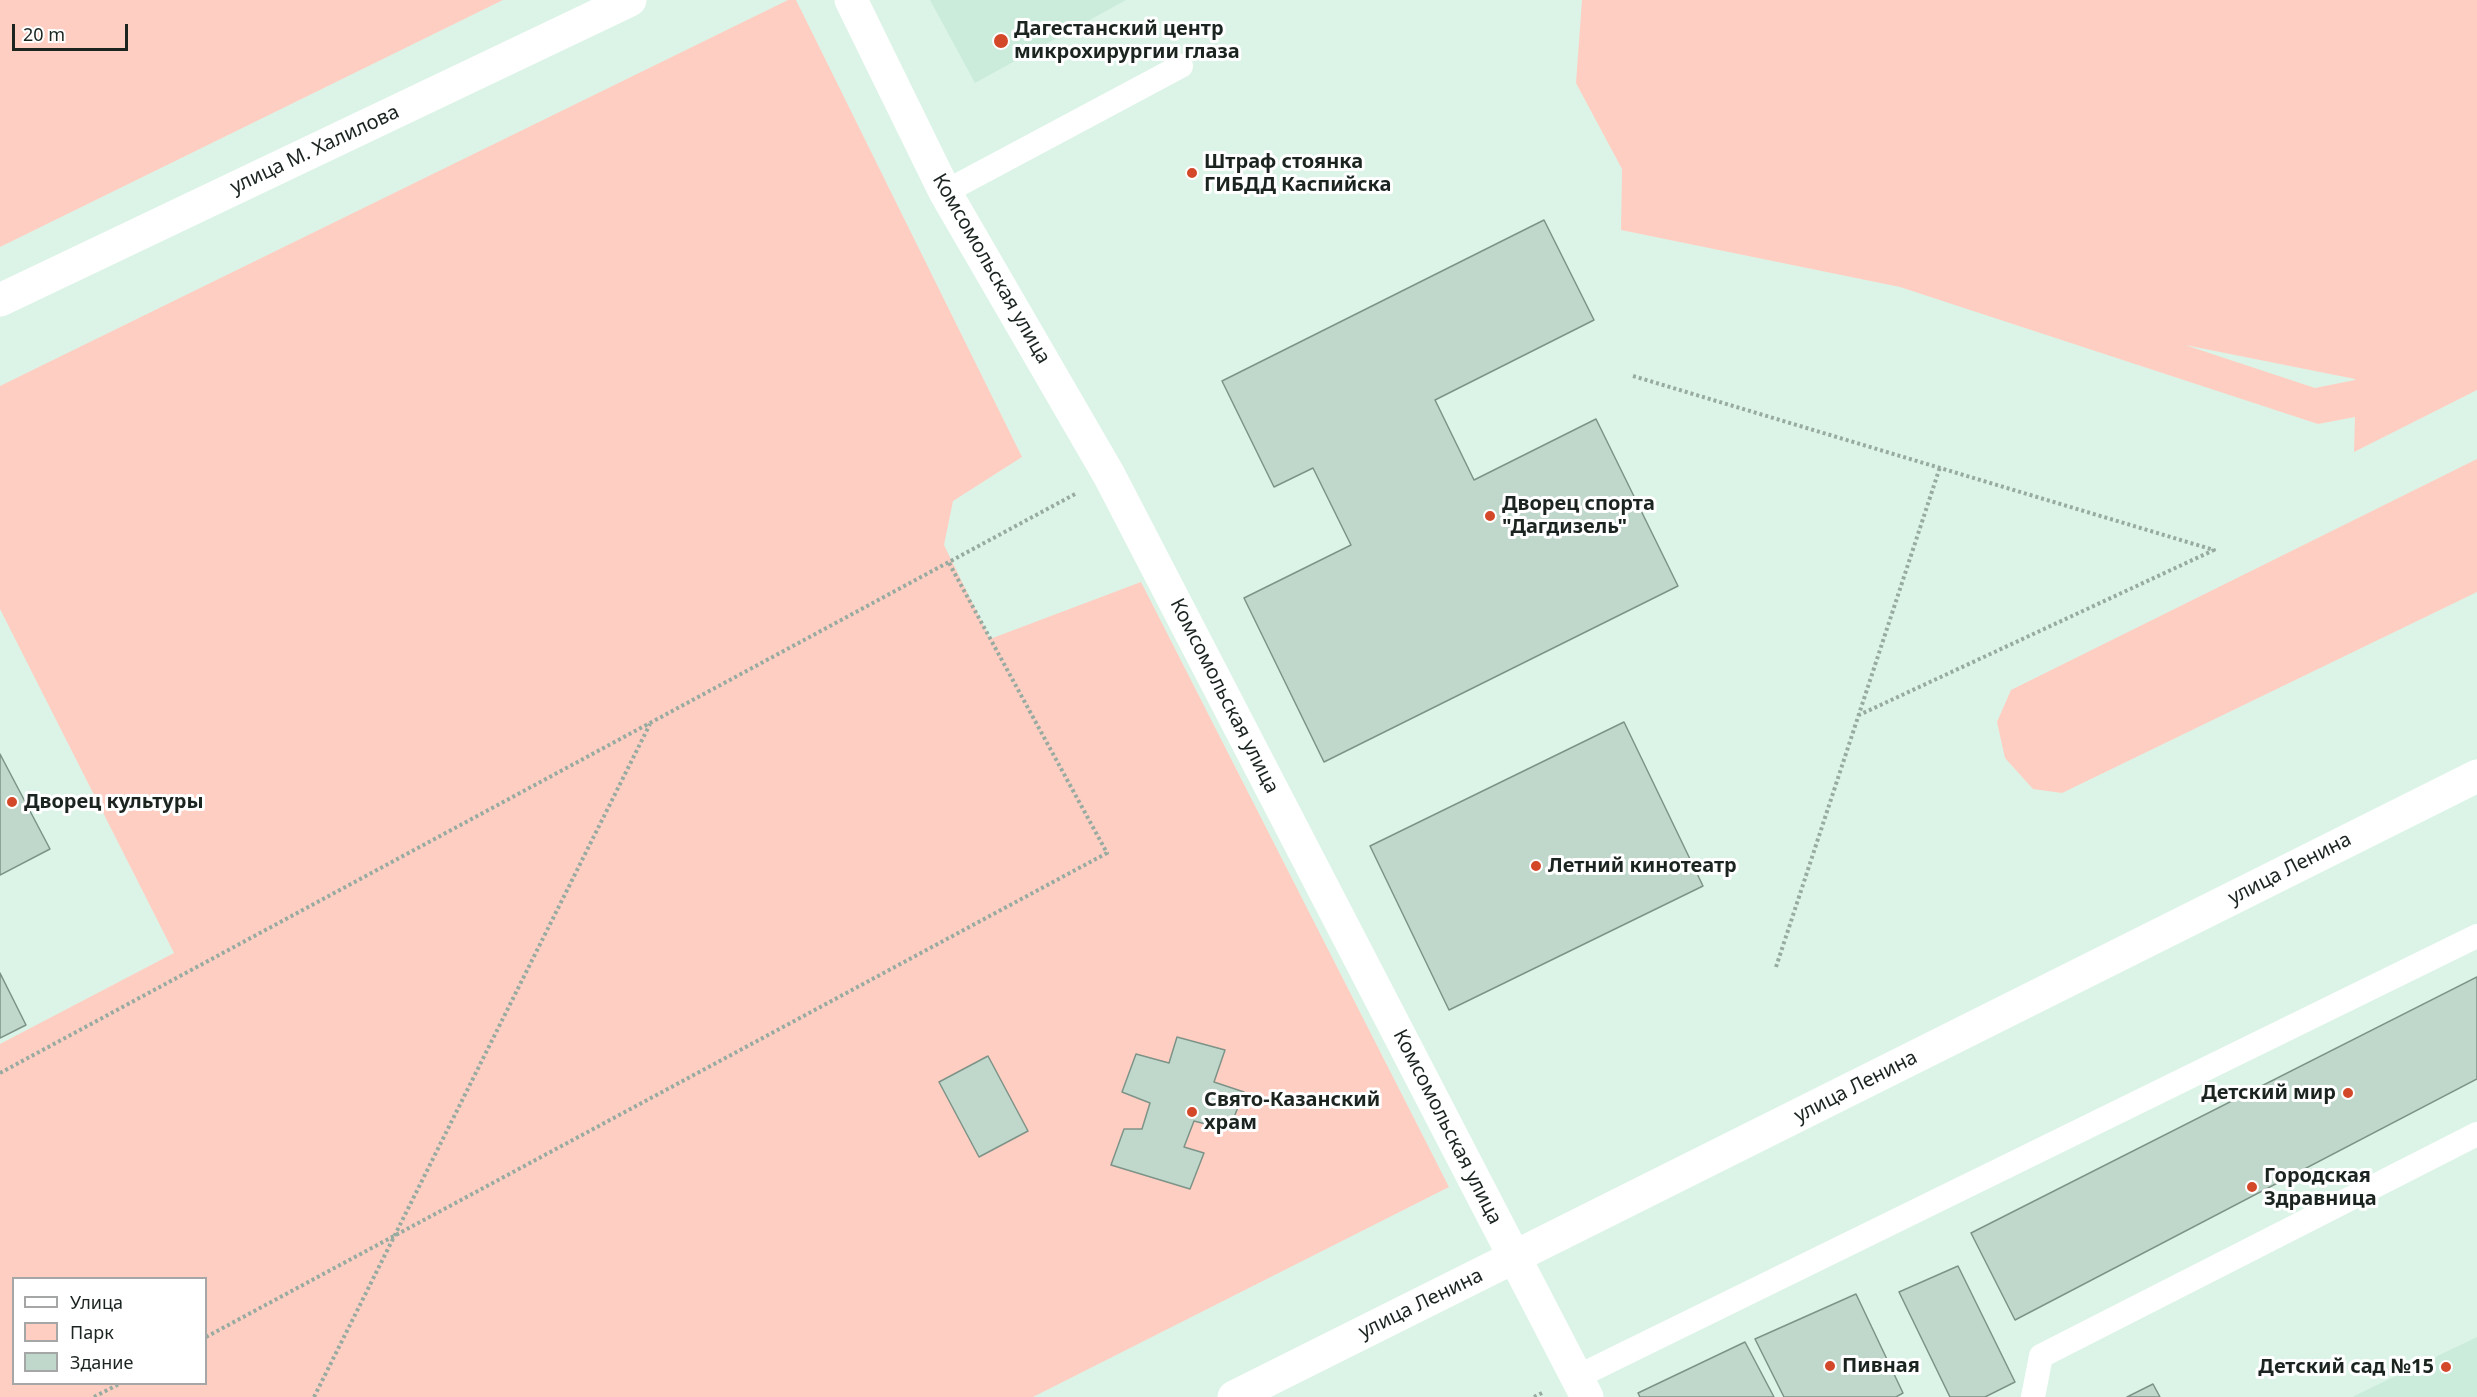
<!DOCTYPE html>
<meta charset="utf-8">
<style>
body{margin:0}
#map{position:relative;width:2477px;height:1397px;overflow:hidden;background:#dcf4e7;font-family:"Noto Sans",sans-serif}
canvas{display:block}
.legend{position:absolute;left:12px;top:1277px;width:195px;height:108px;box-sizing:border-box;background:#fff;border:2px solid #a4a7a5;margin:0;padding:8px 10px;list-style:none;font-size:18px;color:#1b241f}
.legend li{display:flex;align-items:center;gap:12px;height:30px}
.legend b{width:30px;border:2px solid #a4a7a5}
.scale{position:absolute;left:12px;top:24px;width:116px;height:27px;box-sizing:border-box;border:3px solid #1b241f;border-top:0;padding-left:8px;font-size:18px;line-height:21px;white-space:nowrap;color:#1b241f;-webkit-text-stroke:4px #fff;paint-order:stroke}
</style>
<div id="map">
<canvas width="2477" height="1397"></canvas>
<ul class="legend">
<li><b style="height:8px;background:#fff"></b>Улица</li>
<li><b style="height:16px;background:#ffcec2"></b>Парк</li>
<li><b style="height:16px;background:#c0d8cc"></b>Здание</li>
</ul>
<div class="scale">20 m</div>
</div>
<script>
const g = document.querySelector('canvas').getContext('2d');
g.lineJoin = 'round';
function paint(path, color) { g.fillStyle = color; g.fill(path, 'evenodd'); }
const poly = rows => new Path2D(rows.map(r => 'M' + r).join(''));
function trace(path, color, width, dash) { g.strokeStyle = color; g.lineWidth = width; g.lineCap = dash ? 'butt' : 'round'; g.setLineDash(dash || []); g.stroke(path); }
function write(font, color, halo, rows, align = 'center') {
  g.font = font + ' "Noto Sans",sans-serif'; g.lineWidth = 6; g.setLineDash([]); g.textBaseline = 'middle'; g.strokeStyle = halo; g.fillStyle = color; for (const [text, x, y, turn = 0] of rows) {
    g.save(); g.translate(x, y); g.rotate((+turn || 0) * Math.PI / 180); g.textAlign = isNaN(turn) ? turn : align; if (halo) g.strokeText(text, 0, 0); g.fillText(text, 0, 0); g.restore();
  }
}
paint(poly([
 [930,0,1126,0,975,83],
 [2477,1337,2477,1397,2352,1397]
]), '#cbecdb');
paint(poly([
 [0,0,503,0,0,247],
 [788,0,796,0,1022,457,953,501,944,545,990,639,1141,582,1449,1187,1033,1397,0,1397,0,1044,174,953,0,609,0,386],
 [14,1278,206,1278,206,1384,14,1384],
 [1582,0,2477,0,2477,390,2354,452,2355,417,2318,424,1900,287,1621,230,1622,169,1576,83],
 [2185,345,2355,379,2355,380,2315,388],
 [2477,459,2477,592,2062,793,2033,789,2005,758,1997,722,2011,690]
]), '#ffcec2');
const building = poly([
 [1544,220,1594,320,1435,400,1474,480,1596,419,1678,586,1324,762,1244,598,1351,545,1313,468,1274,487,1222,381,1544,220],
 [1624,722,1703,886,1449,1010,1370,846,1624,722],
 [0,754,50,849,0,875,0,754],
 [0,973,26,1025,0,1038,0,973],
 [2477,977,2477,1079,2015,1320,1971,1233,2477,977],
 [1177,1037,1225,1050,1214,1082,1244,1092,1229,1130,1194,1121,1184,1147,1204,1153,1190,1189,1111,1165,1124,1129,1142,1129,1150,1103,1122,1092,1136,1054,1169,1063,1177,1037],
 [988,1056,1028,1131,979,1157,939,1082,988,1056],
 [1958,1266,2015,1382,1985,1397,1950,1397,1899,1292,1958,1266],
 [1856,1294,1903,1393,1896,1397,1784,1397,1755,1339,1856,1294],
 [1745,1342,1774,1397,1640,1397,1638,1393,1745,1342],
 [2153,1384,2160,1397,2127,1397,2153,1384]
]);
paint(building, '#c0d8cc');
trace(building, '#7d9388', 1.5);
trace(poly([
 [1633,376,2214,550,1859,715],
 [1776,967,1940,467],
 [0,1073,1077,493],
 [206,1337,1107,853,949,563],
 [94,1397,119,1384],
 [314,1397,650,724],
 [1534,1397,1544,1392]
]), '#98aba0', 4, [3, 3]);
trace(poly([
 [945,192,1181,66],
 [1577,1377,2477,936],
 [2033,1397,2041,1356,2477,1134]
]), '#fff', 24);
trace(poly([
 [851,0,945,192,1109,475,1587,1397],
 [0,300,630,0]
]), '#fff', 33);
trace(poly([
 [1234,1397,2477,776]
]), '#fff', 33);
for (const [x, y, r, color] of [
 [1001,41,8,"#d34829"],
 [1192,173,6,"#d34829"],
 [1490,516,6,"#d34829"],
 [12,802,6,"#d34829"],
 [1536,866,6,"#d34829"],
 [2348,1093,6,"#d34829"],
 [1192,1112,6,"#d34829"],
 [2252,1187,6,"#d34829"],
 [1830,1366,6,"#d34829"],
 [2446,1367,6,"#d34829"]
]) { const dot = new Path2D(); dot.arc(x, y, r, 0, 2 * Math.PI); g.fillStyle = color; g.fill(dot); trace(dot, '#fff', 2); }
write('bold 20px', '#1b241f', '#fff', [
 ["Дагестанский центр",1014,29],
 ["микрохирургии глаза",1014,52],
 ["Штраф стоянка",1204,162],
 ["ГИБДД Каспийска",1204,185],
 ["Дворец спорта",1502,504],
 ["\"Дагдизель\"",1502,527],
 ["Дворец культуры",24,802],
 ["Летний кинотеатр",1548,866],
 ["Детский мир",2336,1093,"right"],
 ["Свято-Казанский",1204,1100],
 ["храм",1204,1123],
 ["Городская",2264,1176],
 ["Здравница",2264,1199],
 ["Пивная",1842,1366],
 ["Детский сад №15",2434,1367,"right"]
], 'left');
write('20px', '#1b241f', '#fff', [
 ["улица М. Халилова",315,150,-25],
 ["Комсомольская улица",991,269,60],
 ["Комсомольская улица",1224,696,63],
 ["улица Ленина",2290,869,-27],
 ["улица Ленина",1856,1087,-27],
 ["Комсомольская улица",1447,1127,63],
 ["улица Ленина",1421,1304,-26]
]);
</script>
